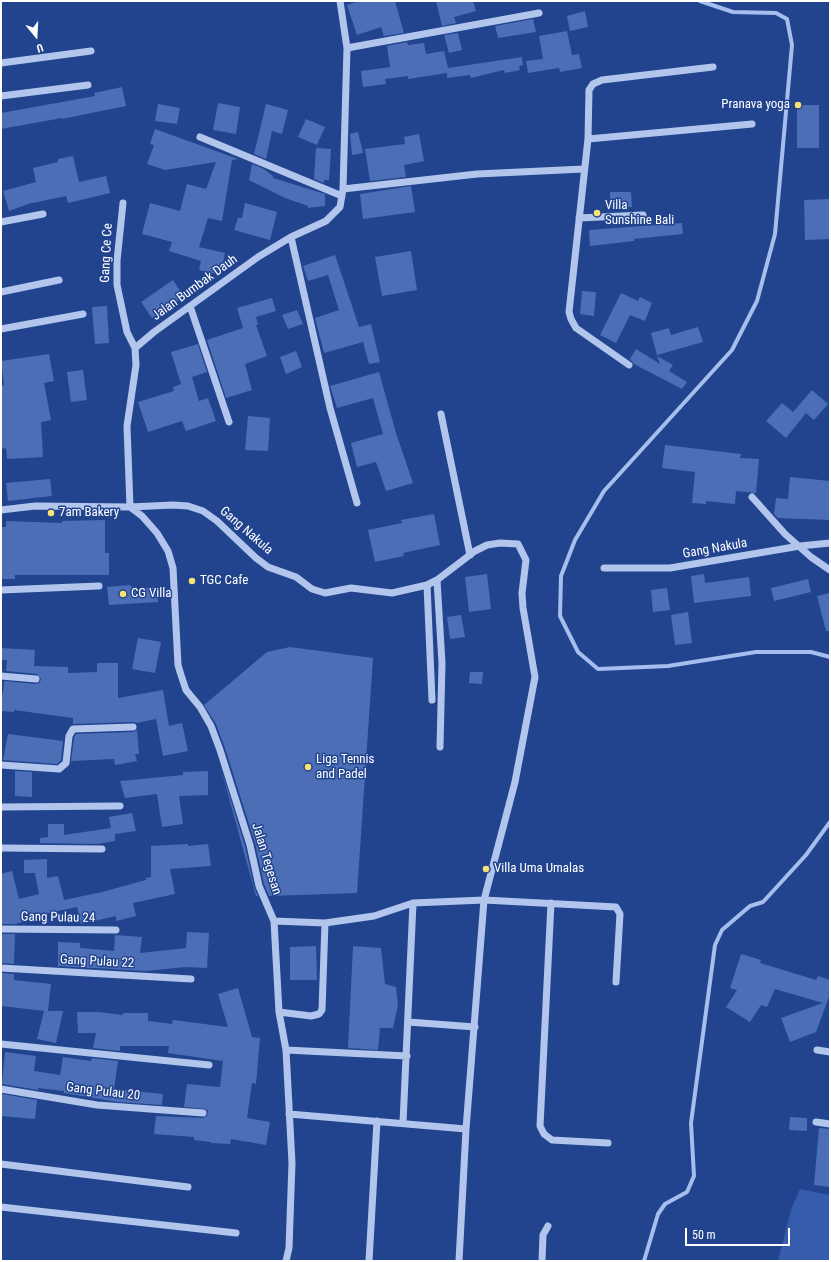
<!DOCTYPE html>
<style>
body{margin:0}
#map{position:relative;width:831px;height:1262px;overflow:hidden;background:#22448f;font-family:"Roboto Condensed",sans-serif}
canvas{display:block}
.frame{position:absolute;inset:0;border:2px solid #fff;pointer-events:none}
.north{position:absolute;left:16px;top:16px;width:40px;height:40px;-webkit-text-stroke:3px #22448f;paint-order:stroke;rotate:162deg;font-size:11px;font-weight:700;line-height:16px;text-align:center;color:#fff}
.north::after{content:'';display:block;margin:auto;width:14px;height:18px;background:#fff;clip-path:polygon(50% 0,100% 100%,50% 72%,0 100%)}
.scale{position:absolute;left:685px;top:1228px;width:105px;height:18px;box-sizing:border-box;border:2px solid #fff;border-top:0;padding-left:5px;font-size:12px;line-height:14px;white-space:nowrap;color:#fff;-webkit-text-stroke:3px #22448f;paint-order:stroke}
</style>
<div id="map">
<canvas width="831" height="1262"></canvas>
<div class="frame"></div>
<div class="north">U</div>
<div class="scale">50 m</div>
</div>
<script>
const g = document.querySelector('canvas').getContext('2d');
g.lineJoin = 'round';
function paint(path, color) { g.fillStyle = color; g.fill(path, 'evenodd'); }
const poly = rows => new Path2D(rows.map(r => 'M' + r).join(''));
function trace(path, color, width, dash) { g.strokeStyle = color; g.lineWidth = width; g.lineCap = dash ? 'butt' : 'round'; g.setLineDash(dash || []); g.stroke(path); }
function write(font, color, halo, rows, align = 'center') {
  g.font = font + ' "Roboto Condensed",sans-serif'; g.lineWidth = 3; g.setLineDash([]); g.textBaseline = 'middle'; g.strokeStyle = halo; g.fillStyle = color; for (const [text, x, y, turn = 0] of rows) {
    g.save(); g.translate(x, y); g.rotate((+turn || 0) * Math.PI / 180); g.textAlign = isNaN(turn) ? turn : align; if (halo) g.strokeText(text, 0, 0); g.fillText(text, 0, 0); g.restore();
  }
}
paint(poly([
 [800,1189,830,1195,830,1261,778,1261,791,1210]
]), '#365dad');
trace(poly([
 [700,1,733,12,776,13,787,19,792,45,775,234,757,301,732,350,604,491,575,540,561,576,560,616,578,652,598,669,668,666,756,652,811,652,830,657],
 [644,1261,658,1214,665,1204,687,1192,694,1176,691,1123,715,945,722,930,750,906,763,902,806,855,830,822]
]), '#a6beed', 4);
paint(poly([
 [359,1,395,1,404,33,384,36,381,27,357,35,347,5],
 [436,1,473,1,476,11,454,17,456,23,442,26],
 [585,11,588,27,570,31,567,16],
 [533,19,536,32,498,38,495,26],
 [567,31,572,55,579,54,582,68,560,72,559,68,528,73,526,61,543,59,539,36],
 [458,33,462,50,449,53,444,35],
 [407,42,408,45,424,43,426,54,444,51,448,68,522,57,523,65,519,66,520,70,505,73,504,70,471,78,470,75,447,78,447,73,408,79,408,76,385,79,386,84,363,87,361,71,390,67,387,46],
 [122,87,126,106,62,119,62,118,1,129,1,113,95,96,94,93],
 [218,103,240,107,236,134,213,130],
 [158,104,180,108,177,124,155,121],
 [266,104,288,110,282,134,272,131,266,159,254,154],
 [797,105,819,105,819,148,797,148],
 [306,119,325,127,317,145,298,137],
 [155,129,238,159,232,160,222,221,208,218,199,247,225,253,220,275,199,270,201,261,169,251,172,242,142,234,150,203,180,211,187,184,206,189,216,162,165,170,147,164,154,145,150,144],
 [358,132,363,153,352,155,350,134],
 [419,134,424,161,404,165,406,177,370,181,365,149,405,144,404,137],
 [316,148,331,149,329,180,324,180,324,183,314,179],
 [73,156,79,182,106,176,110,193,68,203,66,196,28,204,9,211,3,191,36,182,33,168,58,162,58,159],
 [252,164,264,169,273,176,273,178,325,194,325,206,308,208,308,206,285,198,249,180],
 [411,186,415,212,363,219,360,194],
 [610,192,631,192,632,207,610,208],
 [830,199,830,239,805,240,804,200],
 [245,203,277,212,270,240,234,230,238,218,242,218],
 [682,223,683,234,634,239,634,241,590,246,589,230],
 [411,251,417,290,382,296,375,257],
 [335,255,359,327,371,324,380,362,369,364,363,342,324,353,315,318,339,310,328,275,308,281,303,266],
 [173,280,184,297,152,318,141,302],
 [582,291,596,292,594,316,580,314],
 [621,293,638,301,640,297,652,303,645,321,630,315,616,343,600,335],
 [272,298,276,311,256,317,258,325,256,325,267,356,245,364,252,390,226,398,207,340,243,328,237,308],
 [107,306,109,343,95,344,92,307],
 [297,310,303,324,288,329,282,315],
 [698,327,703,342,657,355,651,333,669,328,671,335],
 [198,344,207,372,192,377,199,401,208,398,216,421,186,431,182,421,148,432,138,402,174,391,173,387,181,384,171,352],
 [636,349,660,364,657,356,673,365,669,371,687,382,682,389,634,364,630,359],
 [296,351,302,367,286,374,280,357],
 [49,354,54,381,44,383,51,420,41,422,43,457,7,459,6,448,1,449,1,386,4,385,1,361],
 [83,370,87,400,71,402,67,372],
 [379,372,396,433,413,483,386,491,376,462,357,467,351,443,383,434,373,398,337,408,330,386],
 [812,390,828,404,814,420,806,413,786,438,766,421,782,403,793,412],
 [248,416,270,418,268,451,245,450],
 [665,445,741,454,740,458,759,459,756,493,736,491,735,504,706,501,706,504,692,503,695,472,662,468],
 [790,477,830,481,830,520,778,518,774,514,776,498,788,499],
 [50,479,52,496,8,501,6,483],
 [434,514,440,545,403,553,404,556,375,562,368,530,402,523,401,520],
 [105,520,105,553,109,553,109,575,15,575,15,579,1,579,1,527,6,527,6,521,62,523,62,521],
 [487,574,491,609,469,612,465,577],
 [704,574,705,583,749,577,751,596,694,603,691,576],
 [808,579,811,592,774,601,771,588],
 [131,585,132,589,157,587,158,602,109,605,107,587],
 [667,588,670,610,653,612,651,590],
 [830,593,830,631,826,631,817,596],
 [688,612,692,643,675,645,671,615],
 [461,615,465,637,450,639,447,617],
 [138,638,161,642,155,673,132,669],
 [290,647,373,658,357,893,269,896,264,884,255,843,225,748,216,724,204,705,267,652],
 [1,648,35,650,34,666,68,667,68,673,97,672,97,663,118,663,118,698,163,690,169,726,182,723,188,751,163,756,156,719,136,723,133,722,73,724,73,718,14,710,14,712,1,711,1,693,3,693,4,681,36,684,40,682,41,679,37,674,6,671,7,660,1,660],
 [470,672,483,672,482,684,469,683],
 [137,730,139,754,135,754,137,761,115,765,114,759,71,761,74,738,76,734,133,732],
 [8,734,63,741,61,760,57,764,3,760],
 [220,765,245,846,254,887,258,896,256,896],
 [15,771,32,772,32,797,15,796],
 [208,771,208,795,179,796,183,824,162,827,157,794,125,798,120,781,183,775,183,772],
 [132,813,136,831,115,834,115,841,97,844,40,843,40,838,48,837,48,824,64,824,64,835,111,828,109,817],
 [188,844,188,846,208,844,211,866,170,869,175,894,133,903,136,916,116,921,116,916,81,924,77,907,29,917,30,920,15,924,1,924,1,874,12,871,19,899,39,894,35,873,24,873,24,860,47,859,47,878,58,876,64,900,102,892,146,880,146,878,151,877,151,846],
 [187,932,209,933,207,968,185,967,146,971,58,966,58,942,80,943,80,948,114,951,115,935,142,937,140,953,186,948],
 [1,934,15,934,14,964,1,963],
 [316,946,317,980,290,980,290,947],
 [353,946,381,948,385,984,396,987,398,1005,393,1028,380,1028,378,1050,348,1048],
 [741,954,761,960,760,963,816,980,818,976,830,980,830,994,816,1032,790,1042,781,1018,823,1003,775,989,767,1007,761,1005,750,1022,726,1007,737,990,730,988],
 [1,973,14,974,14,980,51,984,48,1011,63,1011,56,1043,37,1039,44,1011,45,1011,1,1006],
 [238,988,252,1037,260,1038,256,1084,252,1083,247,1118,270,1122,266,1145,231,1139,230,1144,211,1143,211,1142,194,1140,194,1137,154,1134,156,1116,203,1118,207,1116,208,1111,205,1109,184,1107,187,1084,220,1087,223,1061,168,1053,169,1046,120,1046,120,1051,93,1048,96,1033,78,1033,77,1012,98,1012,123,1015,123,1013,148,1013,148,1021,172,1024,173,1020,228,1027,218,994],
 [5,1052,36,1056,34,1071,60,1075,63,1057,91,1061,92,1058,118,1061,114,1089,163,1094,162,1105,118,1102,64,1093,64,1091,38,1088,38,1090,2,1084],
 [2,1094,37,1100,35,1119,1,1116],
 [790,1117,807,1118,807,1131,789,1130],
 [819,1128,830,1129,830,1187,814,1185]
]), '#4b6eb6');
trace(poly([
 [347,48,539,13],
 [1,63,91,51],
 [1,96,88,85],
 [200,137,342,196],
 [588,139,752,124],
 [343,189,477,174,584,169],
 [123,203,117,261,117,285,127,332,135,348],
 [579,218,643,215],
 [1,222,43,214],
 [291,237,330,408,357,503],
 [1,292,59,280],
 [190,306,229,422],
 [1,329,83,314],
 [629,365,576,328,571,319,569,312,588,139,589,90,593,84,602,80,713,67],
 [441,414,470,555],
 [752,497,785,534,811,557,830,570],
 [130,507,142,516,157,533,168,551,173,568,178,665,181,675,186,690,200,707,211,726,220,750,250,845,259,886,274,921,325,923,374,916,413,903,484,900,616,907,620,914,616,982],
 [130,507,127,426,136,365,135,348,154,332,258,257,291,237,326,221,340,207,343,189,347,48,340,1],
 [1,510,35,506,130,507,173,505,188,506,203,511,217,521,256,558,268,567,296,577,312,589,325,593,351,588,392,593,427,585,437,580,475,551,487,545,500,543,518,544,526,560,522,593,523,608,535,677,515,782,484,900,466,1129,459,1261],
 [604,568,670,568,800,546,830,543],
 [437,580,442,663,440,747],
 [427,585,432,700],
 [1,590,99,586],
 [1,676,36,679],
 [1,765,59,769,66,763,69,736,73,729,133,727],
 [1,807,120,806],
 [1,848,102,849],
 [551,903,540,1126,544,1134,552,1140,608,1143],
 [274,921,279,1012,286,1050,292,1163,289,1248,286,1261],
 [1,929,116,930],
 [1,968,191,979],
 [279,1012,311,1016,319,1014,322,1010,325,923],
 [408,1022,475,1027],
 [1,1044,209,1065],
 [286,1050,407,1056],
 [817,1050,830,1052],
 [1,1089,97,1105,203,1113],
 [289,1114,466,1129],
 [816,1122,830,1124],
 [403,1123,413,903],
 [1,1164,188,1187],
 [1,1207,236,1233],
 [369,1261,377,1121],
 [542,1261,543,1235,548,1226]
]), '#b2c5ec', 7);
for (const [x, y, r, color] of [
 [798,105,4,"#f8e274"],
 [597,213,4,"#f8e274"],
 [51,513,4,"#f8e274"],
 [192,581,4,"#f8e274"],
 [123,594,4,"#f8e274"],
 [308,767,4,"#f8e274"],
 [486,869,4,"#f8e274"]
]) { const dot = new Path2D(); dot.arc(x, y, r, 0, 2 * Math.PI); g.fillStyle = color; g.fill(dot); trace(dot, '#22448f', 1.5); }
write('13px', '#fff', '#22448f', [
 ["Pranava yoga",790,105,"right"],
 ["Villa",605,206],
 ["Sunshine Bali",605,221],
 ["7am Bakery",59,513],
 ["TGC Cafe",200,581],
 ["CG Villa",131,594],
 ["Liga Tennis",316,760],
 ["and Padel",316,775],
 ["Villa Uma Umalas",494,869]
], 'left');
write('13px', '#fff', '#22448f', [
 ["Gang Ce Ce",107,253,-87],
 ["Jalan Bumbak Dauh",195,288,-36],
 ["Gang Nakula",246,531,41],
 ["Gang Nakula",715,549,-10],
 ["Jalan Tegesan",266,859,73],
 ["Gang Pulau 24",58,918,1],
 ["Gang Pulau 22",97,962,3],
 ["Gang Pulau 20",103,1092,7]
]);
</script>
